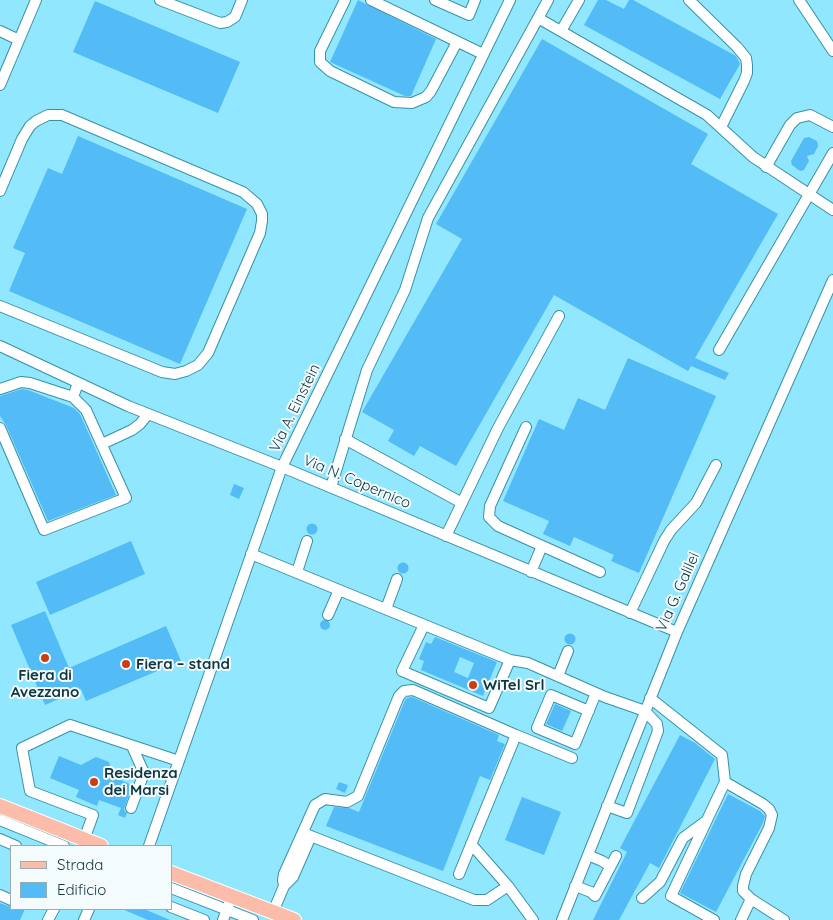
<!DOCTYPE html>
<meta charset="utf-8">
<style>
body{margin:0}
#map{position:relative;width:833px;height:920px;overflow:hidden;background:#91e7fe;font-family:Quicksand,sans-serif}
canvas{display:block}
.legend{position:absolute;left:10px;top:845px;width:162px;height:65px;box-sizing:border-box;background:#f3fbfd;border:1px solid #98acb1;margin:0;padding:6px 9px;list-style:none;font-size:15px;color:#10353e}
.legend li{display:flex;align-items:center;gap:10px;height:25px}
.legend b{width:25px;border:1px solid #98acb1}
</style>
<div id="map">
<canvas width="833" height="920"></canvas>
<ul class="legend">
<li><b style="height:6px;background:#fbbcaa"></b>Strada</li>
<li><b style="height:14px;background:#53bbf6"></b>Edificio</li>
</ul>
</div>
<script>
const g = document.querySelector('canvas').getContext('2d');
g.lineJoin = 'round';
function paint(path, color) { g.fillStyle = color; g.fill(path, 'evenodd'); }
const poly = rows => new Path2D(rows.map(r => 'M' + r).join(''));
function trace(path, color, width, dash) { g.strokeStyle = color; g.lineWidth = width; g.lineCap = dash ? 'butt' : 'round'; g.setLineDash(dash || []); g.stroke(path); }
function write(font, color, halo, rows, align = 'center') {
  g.font = font + ' Quicksand,sans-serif'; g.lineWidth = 4; g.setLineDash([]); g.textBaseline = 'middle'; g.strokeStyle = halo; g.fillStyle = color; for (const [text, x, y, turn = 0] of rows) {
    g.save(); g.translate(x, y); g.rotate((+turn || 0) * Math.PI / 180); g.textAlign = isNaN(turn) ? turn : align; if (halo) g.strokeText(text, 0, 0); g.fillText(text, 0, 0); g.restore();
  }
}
paint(poly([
 [358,0,436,39,411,96,405,96,330,62],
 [598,0,606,0,624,9,629,0,633,0,736,56,740,64,720,99,584,25],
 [95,1,240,62,218,113,73,52],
 [542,39,708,134,691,164,778,214,695,358,729,373,725,380,691,366,688,371,554,295,456,466,420,446,414,456,388,441,394,430,362,412,462,239,436,224],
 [78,136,247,209,180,364,9,291,25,253,13,248,48,168,62,174],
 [809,137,817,141,818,146,814,154,807,156,809,161,804,170,800,171,792,165,791,161,804,138],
 [628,358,716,396,639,573,611,561,614,555,574,537,570,546,543,534,549,521,503,501,539,419,564,430,578,398,605,410],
 [22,389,28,390,74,408,80,414,116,495,48,521,6,425,0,416,0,396],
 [234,484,244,488,239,499,230,495],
 '306.5 529a5.5 5.5 0 1 1 11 0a5.5 5.5 0 1 1-11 0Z',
 [131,541,145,574,50,615,36,582],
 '397.5 568a5.5 5.5 0 1 1 11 0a5.5 5.5 0 1 1-11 0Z',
 [45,611,69,668,166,626,181,661,86,701,81,689,45,705,11,625],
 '320 625a5 5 0 1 1 10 0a5 5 0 1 1-10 0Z',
 '564.5 639a5.5 5.5 0 1 1 11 0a5.5 5.5 0 1 1-11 0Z',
 [435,637,497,662,483,696,421,670,424,661,419,659,426,642,431,644],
 [460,657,474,663,468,678,454,672],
 [412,697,499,735,497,741,505,744,490,780,480,776,443,871,326,826,334,807,349,808,359,812,405,700,407,698],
 [555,704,571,711,562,731,546,724],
 [680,735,695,743,715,759,659,868,650,863,619,920,593,920,627,852,620,848],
 [59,756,81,765,96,757,109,762,114,777,132,785,125,806,124,810,127,813,125,818,118,815,121,808,99,800,97,806,76,797,79,790,50,778],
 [339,782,348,785,345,793,336,789],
 [728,794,760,811,765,816,763,823,716,912,680,893],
 [522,797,561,812,544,855,505,840],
 [0,903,11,907,11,909,25,909,20,920,0,920],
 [122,909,144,909,170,920,148,920]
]), '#53bbf6');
const minor = poly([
 [160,0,220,23,227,22,235,17,242,0],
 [345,0,320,51,320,62,330,71,394,102,412,103,426,97,431,91,457,42],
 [371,0,483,54],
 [435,0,469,15,475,0],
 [689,0,737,47,746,58,747,65,747,73,744,81,721,127],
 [799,0,833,51],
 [538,18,707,115,753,157,833,210],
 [0,31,19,40],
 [561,31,579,0],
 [0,85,36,0],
 [766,167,790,125,797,118,810,115,833,127],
 [0,191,22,139,30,126,36,121,48,115,62,115,243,192,257,204,262,214,262,221,260,233,208,353,198,365,186,371,175,374,162,372,0,306],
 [0,346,128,406,282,467,677,632],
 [719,350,833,153],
 [0,389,21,382,30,383,73,397,78,383],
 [526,427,490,506,489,517,498,526,600,572],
 [0,428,44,530,126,498,86,410,73,397],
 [345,439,462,503],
 [102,444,132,430,140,424,148,414],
 [331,487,367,370,405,290,428,218,548,0],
 [446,536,498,428,559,316],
 [251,554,510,660,528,663,605,697,645,711,657,724,658,731,627,813,607,806],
 [297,572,307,541],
 [531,572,542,546],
 [386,609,397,579],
 [630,613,664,541,671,530,696,503,716,465],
 [328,615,339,590],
 [424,625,402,671,489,708,510,660],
 [558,676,568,651],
 [650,698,722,755,725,782,763,804,769,809,772,815,769,828,746,874,743,886,743,891,751,899,784,920],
 [589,711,551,695,537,728,575,744,596,693],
 [131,808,144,773,132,746],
 [0,820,64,846],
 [303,833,474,900,487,900,508,886],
 [0,839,16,846],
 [84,840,93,815,30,791,22,748,70,725,179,761],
 [471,844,508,886,533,920],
 [149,846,282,467,510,0],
 [588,855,602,861,610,866],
 [459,874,516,735],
 [284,886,293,877,311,836],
 [575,886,591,892,595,896,616,856],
 [171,888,253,920],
 [0,895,11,900],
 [642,898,660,882,683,838,706,821],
 [171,907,204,920],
 [273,912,284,886,283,880,284,874,315,805,325,799,347,802,358,796,399,696,404,691,413,690,516,735,572,758],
 [48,920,54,909],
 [84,920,89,909],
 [223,920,229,904],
 [562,920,677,632,833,280],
 [714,920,671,896,725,782],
 [741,920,751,899]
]);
const major = poly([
 [0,806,101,846],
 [171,873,294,920]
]);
trace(minor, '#3991a6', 12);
trace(major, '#fff', 16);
trace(minor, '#fff', 10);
trace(major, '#fbbcaa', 14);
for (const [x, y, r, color] of [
 [45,658,5,"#c83f13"],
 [126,664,5,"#c83f13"],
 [473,685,5,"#c83f13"],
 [94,782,5,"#c83f13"]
]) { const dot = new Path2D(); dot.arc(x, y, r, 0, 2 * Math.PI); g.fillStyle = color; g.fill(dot); trace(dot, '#f3fbfd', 2); }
write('15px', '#10353e', '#f3fbfd', [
 ["Via A. Einstein",295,408,-64],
 ["Via N. Copernico",357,482,23],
 ["Via G. Galilei",678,592,-66]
]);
write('bold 15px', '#10353e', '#f3fbfd', [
 ["Fiera – stand",136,664],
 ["Fiera di",45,675,"center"],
 ["Avezzano",45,692,"center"],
 ["WiTel Srl",483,685],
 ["Residenza",104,773],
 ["dei Marsi",104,790]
], 'left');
</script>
